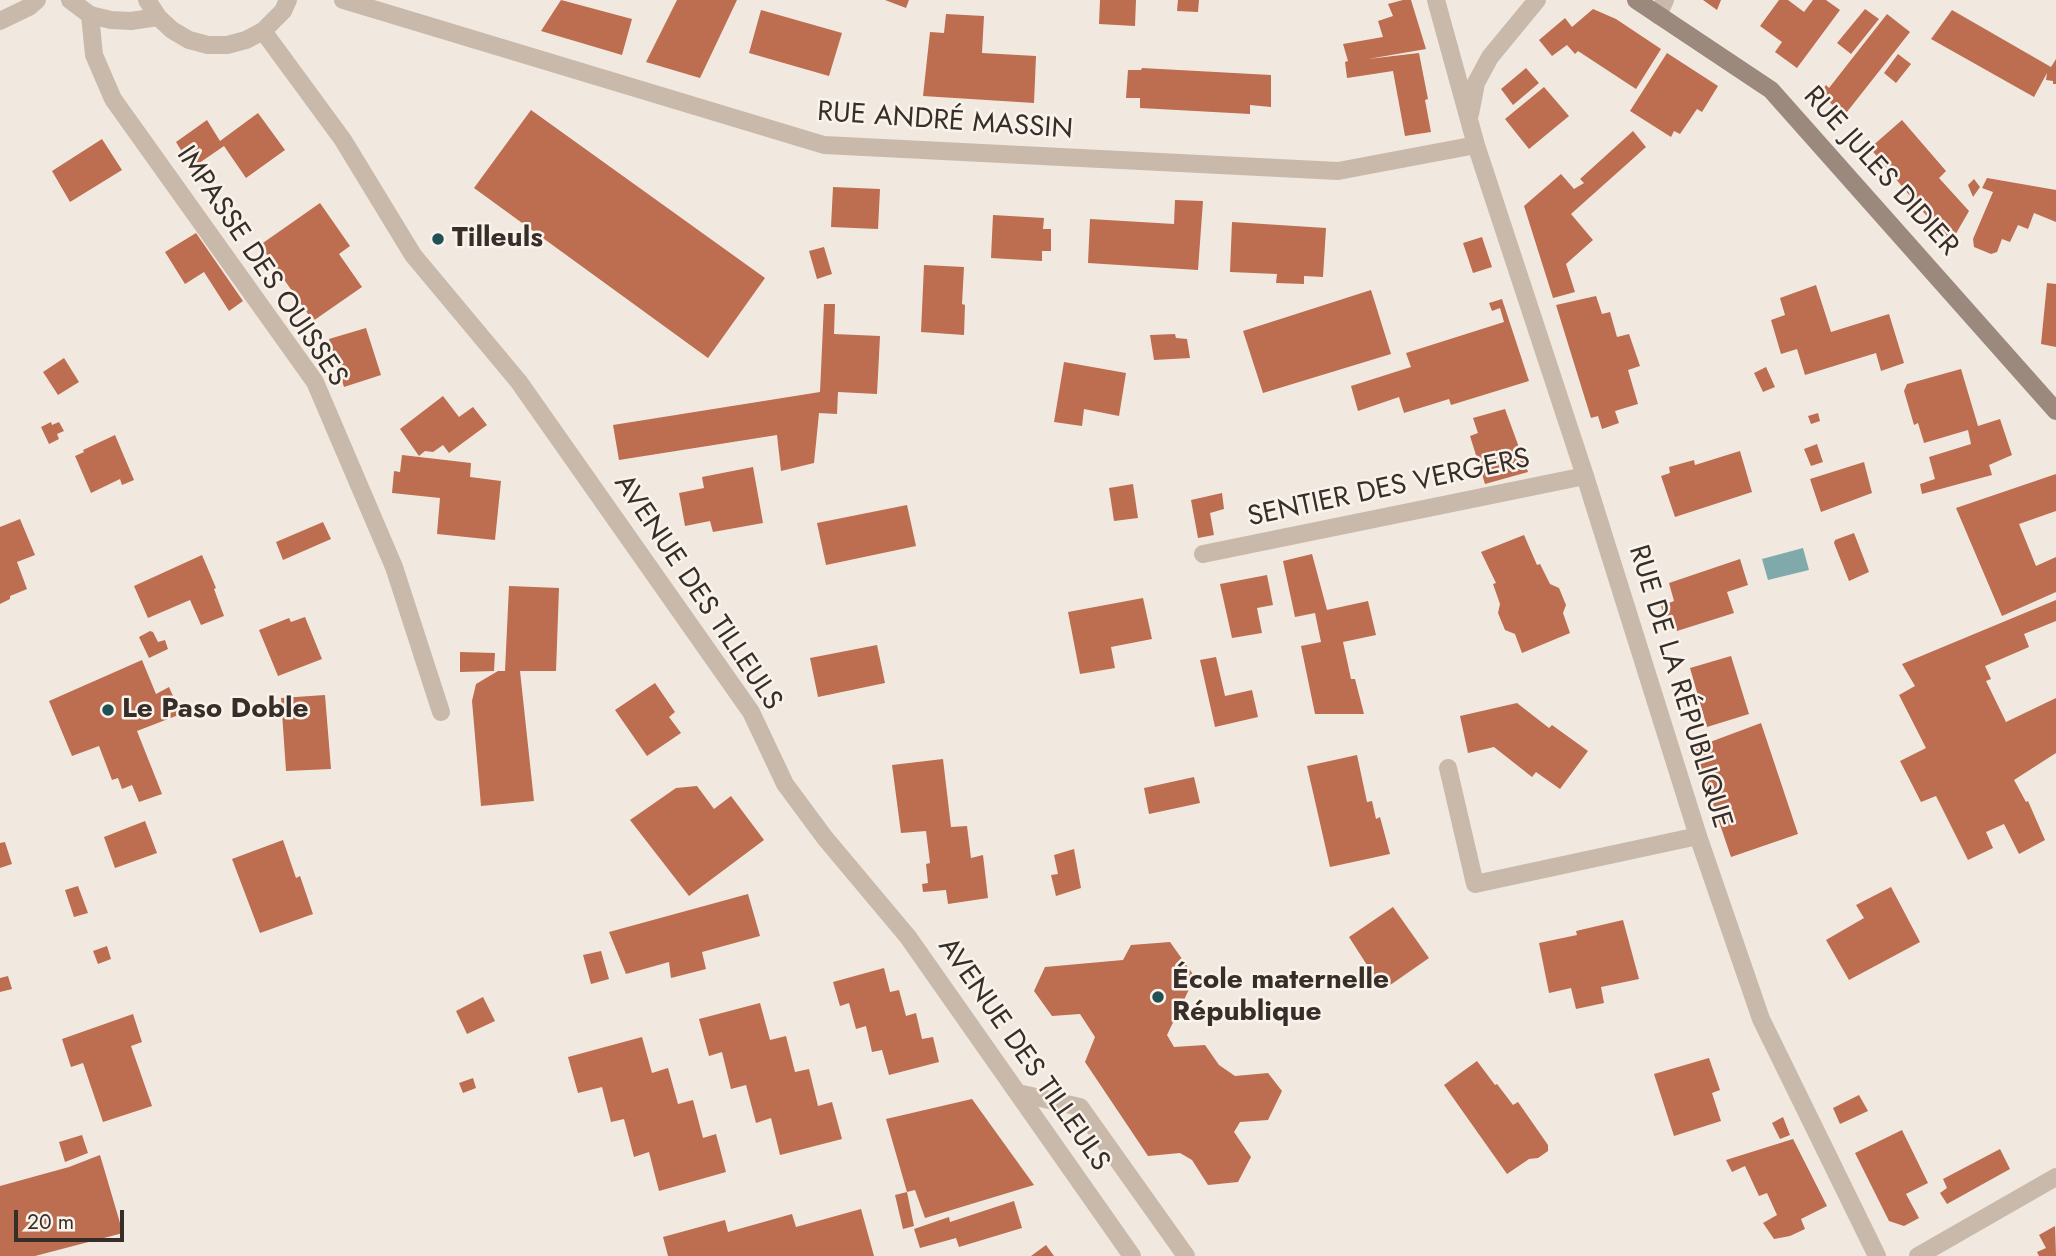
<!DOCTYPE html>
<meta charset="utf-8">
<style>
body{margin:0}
#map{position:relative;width:2056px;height:1256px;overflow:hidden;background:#f1e9df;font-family:Jost,sans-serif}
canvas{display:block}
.scale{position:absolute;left:14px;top:1210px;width:110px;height:32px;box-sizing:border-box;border:4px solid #372e2a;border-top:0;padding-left:9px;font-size:21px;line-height:24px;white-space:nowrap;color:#372e2a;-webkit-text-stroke:5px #f9f3eb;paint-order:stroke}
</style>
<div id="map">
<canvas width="2056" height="1256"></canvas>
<div class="scale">20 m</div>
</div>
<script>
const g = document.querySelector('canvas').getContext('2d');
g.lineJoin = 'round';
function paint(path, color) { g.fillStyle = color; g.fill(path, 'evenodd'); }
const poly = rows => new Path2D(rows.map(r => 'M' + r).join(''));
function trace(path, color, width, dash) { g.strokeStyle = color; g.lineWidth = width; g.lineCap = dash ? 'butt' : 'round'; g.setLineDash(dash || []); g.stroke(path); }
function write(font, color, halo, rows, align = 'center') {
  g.font = font + ' Jost,sans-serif'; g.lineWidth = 5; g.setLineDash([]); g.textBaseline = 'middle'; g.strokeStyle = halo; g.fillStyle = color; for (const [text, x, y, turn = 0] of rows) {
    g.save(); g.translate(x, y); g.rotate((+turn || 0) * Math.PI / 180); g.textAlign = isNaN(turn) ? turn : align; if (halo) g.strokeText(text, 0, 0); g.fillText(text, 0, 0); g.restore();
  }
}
paint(poly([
 [1803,548,1809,570,1768,580,1762,559]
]), '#80a9ac');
paint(poly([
 [561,0,632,19,622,55,541,31],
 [677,0,737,0,700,78,646,62],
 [885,0,909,0,906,8],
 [1100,0,1136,0,1135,26,1099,24],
 [1178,0,1199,0,1198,12,1177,11],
 [1403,0,1411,0,1426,49,1368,59,1419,53,1428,99,1425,100,1431,132,1405,136,1393,71,1347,78,1345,62,1348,61,1343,44,1383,37,1378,21,1393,16,1388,4],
 [1703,0,1721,0,1717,10],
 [1779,0,1788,0,1804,12,1813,0,1826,0,1840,10,1797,68,1775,52,1782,42,1760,26],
 [1593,9,1616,19,1661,49,1636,89,1578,51,1575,54,1567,45,1552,56,1539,40,1565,18,1572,27],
 [1865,9,1879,19,1851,54,1837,43],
 [761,10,842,33,829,76,749,53],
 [1952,10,2051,67,2056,59,2056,84,2053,84,2053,81,2046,80,2047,73,2034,97,1931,39],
 [946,14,984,16,982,53,1036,56,1034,103,923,96,930,32,944,33],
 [1887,14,1910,32,1843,117,1821,92,1826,85,1829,88],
 [1667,53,1718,86,1702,112,1697,109,1680,134,1674,131,1671,137,1630,111],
 [1898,54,1911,64,1896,83,1884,73],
 [1142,68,1271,75,1271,107,1250,105,1250,114,1140,108,1140,98,1126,98,1128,70,1141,70],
 [1526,68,1539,83,1513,105,1501,89],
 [1544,87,1569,116,1529,149,1505,119],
 [531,110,765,278,708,358,474,188],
 [258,113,285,150,246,178,224,146,192,168,176,142,207,120,220,141],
 [1902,120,1946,171,1939,178,1969,211,1950,244,1870,148],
 [1633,131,1646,147,1571,214,1593,240,1566,264,1575,292,1553,298,1524,206,1561,174,1574,189,1584,183,1580,179],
 [102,139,122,170,70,202,52,171],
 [1987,178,2056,190,2056,222,2034,213,2028,229,2018,225,2010,242,2002,239,1997,252,1991,254,1974,247,1973,239,1993,192,1982,188],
 [1974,179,1980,187,1973,197,1968,185],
 [833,187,880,189,878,229,831,227],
 [1175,200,1203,201,1198,270,1088,263,1090,219,1174,224],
 [320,203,350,246,339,254,362,287,313,321,260,245],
 [993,215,1044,218,1043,229,1051,229,1051,251,1042,251,1042,261,991,258],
 [1232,222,1326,228,1323,277,1304,276,1304,284,1276,283,1277,274,1230,272],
 [196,233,243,301,229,311,204,272,185,284,165,252],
 [1482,237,1492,267,1473,273,1463,243],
 [824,247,832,274,817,279,809,251],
 [924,265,964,267,962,304,965,305,964,335,921,332],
 [2047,283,2056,284,2056,347,2041,344],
 [1816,285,1831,332,1889,314,1904,363,1881,371,1876,353,1805,375,1797,349,1781,354,1771,320,1785,315,1780,298],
 [1371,290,1391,354,1263,393,1243,331],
 [1596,296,1602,314,1610,312,1617,337,1629,334,1640,366,1628,370,1638,404,1615,411,1619,423,1602,429,1598,416,1591,418,1556,305],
 [1502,299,1529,381,1451,405,1449,399,1404,413,1399,397,1358,411,1351,386,1411,367,1406,353,1504,322,1500,308,1492,311,1489,303],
 [824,304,835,304,834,334,880,336,877,394,838,392,837,414,819,413,814,463,781,471,777,435,619,460,613,425,820,392],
 [366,328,381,375,344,387,329,339],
 [1175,334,1176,338,1187,339,1190,358,1154,360,1150,335],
 [64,358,79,382,58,395,43,372],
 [1064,362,1126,373,1119,416,1084,409,1082,426,1054,422],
 [1766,367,1775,387,1763,392,1754,373],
 [1961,369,1978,426,2000,419,2012,455,1989,465,1992,475,1922,494,1920,484,1935,479,1929,457,1971,444,1968,430,1924,443,1918,423,1914,425,1904,391,1907,384],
 [443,396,459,417,473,407,487,425,449,453,443,445,433,452,425,451,419,456,400,429],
 [1505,409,1528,472,1485,484,1470,436,1478,433,1473,418],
 [1818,413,1820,421,1811,424,1808,416],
 [51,422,52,425,59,422,64,431,57,434,59,439,49,444,41,427],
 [115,435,134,480,122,485,120,479,91,493,75,456,84,452,83,450],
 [1817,444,1823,462,1811,466,1804,449],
 [1740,451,1752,492,1675,517,1661,476,1670,473,1669,467,1694,460,1695,465],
 [402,455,471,463,470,477,501,481,495,540,437,534,440,498,392,493,394,471,400,472],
 [1864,462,1872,493,1821,512,1810,479],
 [753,467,763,523,713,532,710,521,685,526,679,493,704,488,702,477],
 [2056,474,2056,511,2019,524,2036,566,2056,557,2056,592,2002,616,1956,508],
 [1133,484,1138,518,1114,521,1109,488],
 [1222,493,1224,509,1210,513,1214,535,1198,538,1191,500],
 [907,505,916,546,826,565,817,523],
 [20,519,35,555,17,562,27,589,10,596,10,599,0,604,0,527],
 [323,522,331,539,283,560,276,542],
 [1854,533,1869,572,1849,581,1834,543,1835,540],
 [1524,535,1537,565,1540,564,1550,584,1559,588,1566,605,1563,613,1570,633,1522,653,1515,634,1505,630,1498,613,1500,604,1493,584,1496,583,1481,552],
 [1312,554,1327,610,1368,601,1376,635,1343,642,1351,679,1355,679,1364,714,1315,714,1301,646,1321,642,1315,613,1295,617,1283,561],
 [202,555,216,588,214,589,224,616,201,625,190,600,148,618,134,586],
 [1740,559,1748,585,1727,592,1734,613,1677,631,1673,621,1666,624,1661,606,1674,601,1669,583],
 [1267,575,1273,605,1257,608,1262,633,1232,638,1220,584],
 [509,586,559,588,556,671,520,671,534,801,481,806,472,701,476,684,498,671,505,671],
 [1143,598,1152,639,1111,647,1115,668,1080,674,1068,612],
 [2056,600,2056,621,2024,634,2029,647,1985,666,1991,679,1986,681,2006,722,2056,698,2056,753,2014,780,2026,802,2028,801,2045,840,2019,854,2004,824,1986,832,1993,848,1968,860,1936,796,1921,802,1900,761,1926,748,1899,695,1915,686,1902,664],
 [305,617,322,659,278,676,259,630,289,618,291,622],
 [150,631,153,632,158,642,165,640,168,649,149,658,139,637],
 [877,645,885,683,818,697,810,658],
 [460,652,495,653,494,671,460,672],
 [1731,656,1749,714,1707,727,1690,668],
 [1216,657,1225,696,1252,690,1258,717,1215,727,1200,660],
 [142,660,156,694,169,687,181,714,137,731,162,794,139,802,132,785,122,789,118,778,112,780,99,746,72,756,49,701],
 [655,683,675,712,669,717,681,733,647,756,615,710],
 [325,695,331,769,286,771,281,698],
 [1517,703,1549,728,1552,725,1588,751,1560,789,1536,772,1532,777,1494,747,1468,753,1460,716],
 [1761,723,1798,834,1731,857,1694,748],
 [1357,755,1367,802,1372,801,1376,819,1380,817,1390,854,1330,867,1307,766],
 [943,759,951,827,967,826,971,858,983,855,988,898,948,904,946,890,923,892,922,884,928,883,926,864,930,863,926,831,901,833,892,765],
 [1194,777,1200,803,1149,814,1144,788],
 [697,786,714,809,731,796,764,840,689,896,630,820,676,788],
 [145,821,157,853,115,868,104,837],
 [283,840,296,878,300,876,313,914,260,933,232,859],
 [5,842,12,864,0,868,0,843],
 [1074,849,1081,888,1056,896,1051,875,1058,874,1054,855],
 [78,886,88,913,74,917,65,890],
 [1891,887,1920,942,1849,980,1826,940,1864,918,1856,905],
 [748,894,760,936,702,952,706,969,671,978,669,962,626,974,609,932],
 [1393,907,1429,958,1383,990,1349,937],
 [1623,920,1639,979,1601,987,1604,1003,1576,1009,1571,988,1549,993,1539,943,1577,935,1576,931],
 [1170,942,1195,977,1167,1035,1174,1047,1205,1045,1219,1065,1235,1076,1268,1073,1282,1091,1268,1120,1240,1122,1234,1132,1251,1157,1238,1182,1208,1185,1192,1160,1180,1153,1148,1156,1085,1062,1095,1037,1080,1014,1052,1016,1034,991,1045,967,1123,960,1131,945],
 [107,946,111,959,98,964,93,951],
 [601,951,609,979,591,984,583,955],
 [884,968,890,992,899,990,906,1016,916,1013,922,1039,933,1037,939,1062,889,1075,882,1050,872,1052,866,1026,856,1029,849,1003,840,1006,833,982],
 [8,976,12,989,0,992,0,978],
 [483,997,495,1021,467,1034,456,1011],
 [760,1003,770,1040,786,1036,795,1072,809,1069,818,1106,832,1102,842,1139,780,1155,771,1118,756,1123,746,1085,731,1089,722,1052,709,1056,699,1019],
 [133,1014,142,1042,131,1046,152,1106,103,1122,83,1063,71,1067,62,1039],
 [642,1037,652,1073,668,1068,678,1104,693,1100,703,1138,716,1134,726,1172,659,1191,649,1152,634,1157,624,1119,611,1122,602,1087,578,1093,568,1057],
 [1709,1058,1720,1090,1712,1093,1721,1121,1674,1136,1654,1074],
 [1477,1061,1495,1085,1497,1084,1513,1105,1518,1102,1548,1145,1548,1151,1538,1158,1529,1159,1507,1174,1444,1085],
 [473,1078,476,1088,463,1093,459,1083],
 [1859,1095,1868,1111,1840,1124,1833,1108],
 [972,1099,1034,1185,925,1218,915,1190,907,1192,886,1119],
 [1783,1117,1790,1135,1780,1139,1772,1123],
 [1902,1130,1928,1183,1906,1194,1919,1218,1904,1226,1889,1221,1855,1153],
 [82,1135,88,1153,65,1162,59,1142],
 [1793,1139,1827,1206,1801,1219,1805,1229,1790,1236,1774,1239,1763,1223,1777,1215,1767,1193,1759,1196,1745,1166,1732,1172,1726,1160],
 [2000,1149,2010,1169,1947,1204,1940,1193,1947,1188,1943,1179],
 [100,1155,123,1233,35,1256,0,1256,0,1186,69,1167],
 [907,1192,914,1226,903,1229,895,1195],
 [1014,1201,1022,1228,959,1247,956,1238,920,1248,914,1229,949,1217,950,1222],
 [861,1209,874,1256,668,1256,663,1237,725,1220,728,1232,792,1214,796,1227],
 [2055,1226,2056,1256,2039,1256,2037,1252,2046,1248,2039,1235],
 [1046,1245,1054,1256,1031,1256]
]), '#bd6d50');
trace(poly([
 [90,15,94,55,113,99,315,382,394,567,441,712],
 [1658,15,1665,0],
 [1203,554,1585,476],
 [1018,1093,1080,1107,1186,1256]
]), '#c8b9ab', 18);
trace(poly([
 [70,0,90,15,111,20,131,21,158,17],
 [147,0,158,17,172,30,189,40,208,45,227,45,246,40,263,31,283,11,288,0],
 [343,0,824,145,1338,171,1476,145],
 [1436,0,1476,145,1585,476,1698,836,1761,1019,1877,1256],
 [0,21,29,7,37,0],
 [263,31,343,140,413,255,519,382,751,712,785,784,825,838,908,937,1132,1256],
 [1470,114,1476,83,1490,57,1537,0],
 [1448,768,1475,884,1698,836],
 [1918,1256,2056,1177]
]), '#c8b9ab', 18);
trace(poly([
 [1636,0,1771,90,2056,411]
]), '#9c897d', 18);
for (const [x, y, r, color] of [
 [438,239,7,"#225155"],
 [108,710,7,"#225155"],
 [1158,997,7,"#225155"]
]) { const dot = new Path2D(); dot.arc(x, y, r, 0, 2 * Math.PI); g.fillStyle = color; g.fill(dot); trace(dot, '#f9f3eb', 2.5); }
write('28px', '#372e2a', '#f9f3eb', [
 ["RUE ANDRÉ MASSIN",945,122,4],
 ["RUE JULES DIDIER",1880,172,48],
 ["IMPASSE DES OUISSES",261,267,56],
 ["SENTIER DES VERGERS",1389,489,-12],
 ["AVENUE DES TILLEULS",697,593,56],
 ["RUE DE LA RÉPUBLIQUE",1679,687,73],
 ["AVENUE DES TILLEULS",1023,1055,55]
]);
write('bold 28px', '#372e2a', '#f9f3eb', [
 ["Tilleuls",452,239],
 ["Le Paso Doble",122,710],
 ["École maternelle",1172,981],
 ["République",1172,1013]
], 'left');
</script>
